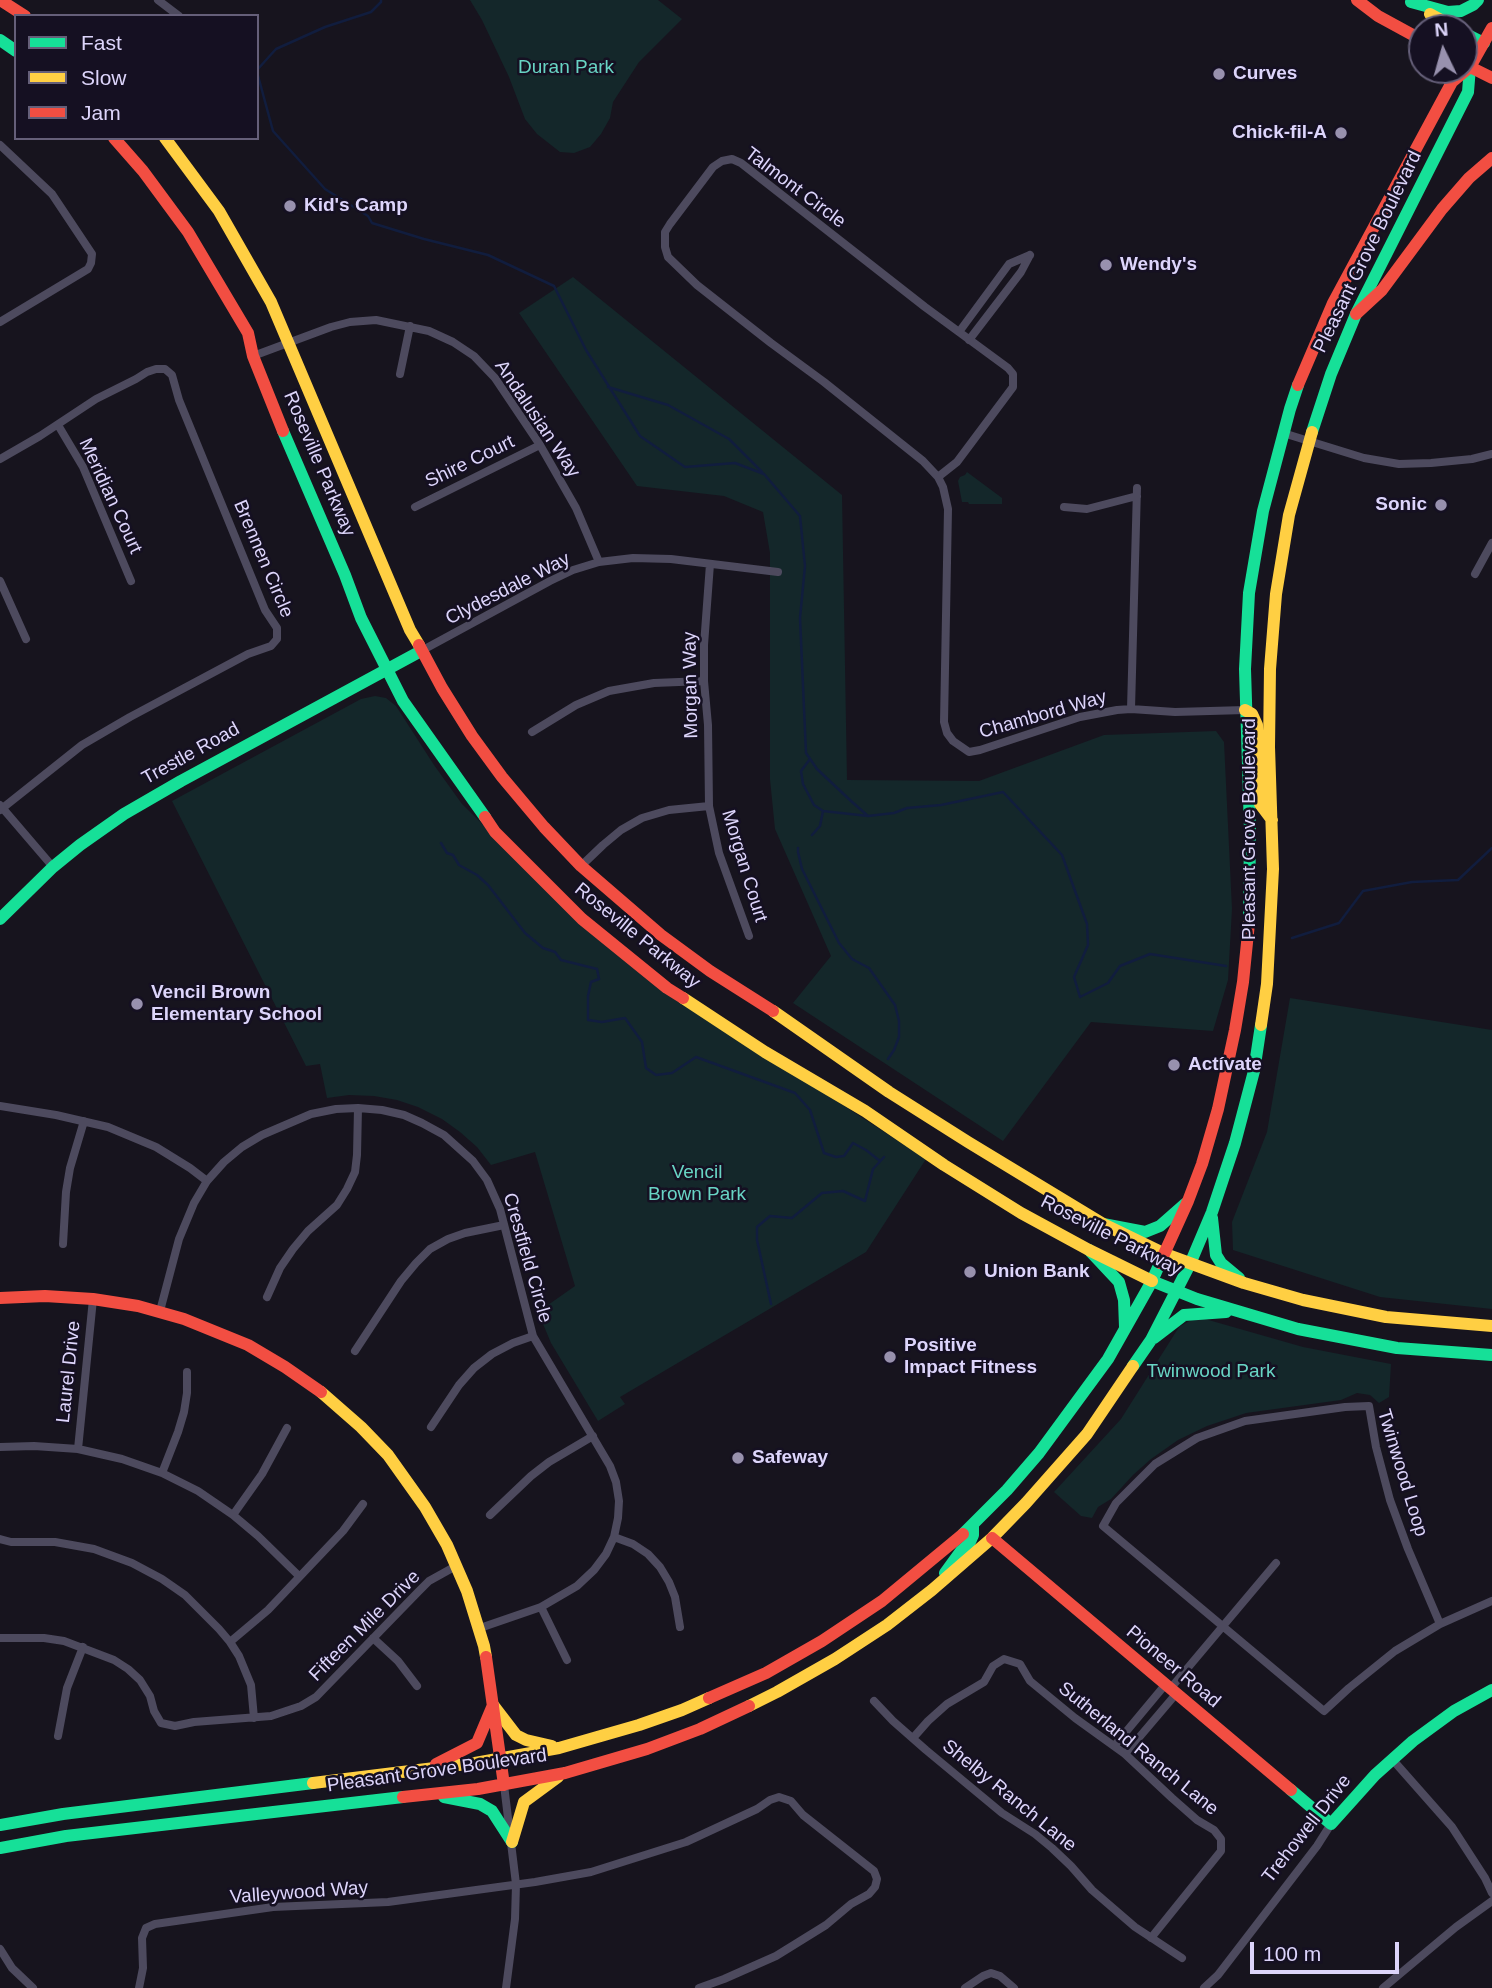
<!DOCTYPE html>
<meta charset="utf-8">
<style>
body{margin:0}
#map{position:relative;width:1492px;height:1988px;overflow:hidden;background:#17141e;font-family:Arial,sans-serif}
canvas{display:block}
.legend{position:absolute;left:14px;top:14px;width:245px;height:126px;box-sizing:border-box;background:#151022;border:2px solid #655f79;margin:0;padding:9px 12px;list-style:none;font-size:21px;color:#ddd5fb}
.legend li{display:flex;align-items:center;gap:14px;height:35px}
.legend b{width:35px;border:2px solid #655f79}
.north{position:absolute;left:1408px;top:14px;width:70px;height:70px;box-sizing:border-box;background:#151022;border:2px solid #655f79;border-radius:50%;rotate:355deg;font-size:19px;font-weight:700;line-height:28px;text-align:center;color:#ddd5fb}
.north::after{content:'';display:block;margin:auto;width:24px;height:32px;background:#9891ae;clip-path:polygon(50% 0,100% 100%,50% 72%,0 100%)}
.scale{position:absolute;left:1250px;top:1942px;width:149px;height:32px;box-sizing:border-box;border:4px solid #ddd5fb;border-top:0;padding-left:9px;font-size:21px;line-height:24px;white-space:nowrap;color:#ddd5fb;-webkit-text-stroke:5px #151022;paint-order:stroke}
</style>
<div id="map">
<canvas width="1492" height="1988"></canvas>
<ul class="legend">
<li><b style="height:9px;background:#16e098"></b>Fast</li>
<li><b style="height:9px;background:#ffcf43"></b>Slow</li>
<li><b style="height:9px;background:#f24e42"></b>Jam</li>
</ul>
<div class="north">N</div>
<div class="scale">100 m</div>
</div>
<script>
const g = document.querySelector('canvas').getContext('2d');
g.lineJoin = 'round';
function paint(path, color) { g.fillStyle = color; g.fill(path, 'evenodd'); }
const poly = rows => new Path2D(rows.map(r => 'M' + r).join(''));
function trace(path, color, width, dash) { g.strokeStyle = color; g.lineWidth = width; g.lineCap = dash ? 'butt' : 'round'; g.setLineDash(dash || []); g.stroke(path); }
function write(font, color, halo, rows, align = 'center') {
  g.font = font + ' Arial,sans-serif'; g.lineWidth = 5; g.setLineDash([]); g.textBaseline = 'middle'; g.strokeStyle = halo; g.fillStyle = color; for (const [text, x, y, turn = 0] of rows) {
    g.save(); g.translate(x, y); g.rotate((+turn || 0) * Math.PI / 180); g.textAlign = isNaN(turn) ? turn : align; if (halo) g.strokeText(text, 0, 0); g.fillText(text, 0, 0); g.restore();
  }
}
paint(poly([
 [470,0,658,0,682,19,639,62,613,102,610,118,601,134,590,147,574,153,560,152,537,134,525,119,509,77,482,20],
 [573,277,842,495,847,780,979,781,1104,735,1216,731,1224,742,1232,909,1228,980,1213,1031,1091,1022,1003,1141,793,1003,831,956,775,829,770,779,770,553,763,512,724,496,637,486,519,313],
 [967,472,1002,498,1002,504,969,504,968,502,962,502,958,481,960,477,965,475],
 [375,696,386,698,396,706,434,765,462,804,571,912,699,1012,926,1159,866,1252,620,1397,625,1404,598,1421,551,1343,538,1312,575,1286,535,1152,491,1165,477,1147,460,1132,442,1119,418,1107,397,1100,374,1096,349,1095,327,1098,320,1064,306,1066,172,801,361,699],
 [1290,998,1492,1030,1492,1309,1380,1297,1233,1250,1232,1222,1267,1132],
 [1205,1319,1303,1347,1391,1364,1389,1397,1379,1403,1370,1395,1357,1393,1341,1400,1246,1413,1207,1426,1178,1440,1151,1459,1133,1475,1111,1499,1098,1507,1092,1518,1081,1516,1054,1492,1121,1419,1179,1327,1191,1320]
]), '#14272a');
trace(poly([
 [257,70,276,49,325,27,371,12,381,2,381,0],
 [257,72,273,131,325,189,368,216,372,223,424,239,488,255,554,286,586,350,640,436,685,467,735,463,764,474,800,516,805,566,800,618,806,753,817,769,851,801,868,816,894,813,907,808,941,805,1003,792,1062,855,1087,924,1088,945,1074,977,1080,997,1108,983,1120,966,1150,954,1226,966],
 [608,387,668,405,729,439,762,472],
 [810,759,801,771,803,784,814,805,823,811,868,816],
 [812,835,820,826,823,811],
 [441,843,447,853,453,855,459,865,477,875,488,885,525,933,543,948,555,952,561,960,597,969,599,979,591,982,588,996,588,1020,602,1022,625,1018,642,1042,646,1068,656,1075,672,1073,696,1057,795,1093,810,1110,824,1153,836,1157,844,1156,853,1143,866,1150,880,1161],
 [798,848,798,852,802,869,839,943,852,959,869,968,895,1005,899,1021,899,1037,894,1050,888,1059],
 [1292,938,1339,923,1363,891,1412,882,1458,880,1492,848],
 [771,1304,757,1240,757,1227,770,1216,792,1218,822,1193,843,1191,865,1201,873,1169,884,1157]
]), '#111d3e', 2.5);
trace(poly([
 [158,0,179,16],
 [0,145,52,194,92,254,91,263,88,269,0,322],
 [959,332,1009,264,1030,255],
 [969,340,1021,272,1030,255],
 [253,356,331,327,350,322,376,320,429,331,453,342,474,356,495,378,540,445,576,508,599,562],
 [400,374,410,326],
 [58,425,83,467,131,581],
 [1283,433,1364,458,1399,464,1431,463,1472,459,1492,454],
 [0,459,40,436,96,399,136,379,147,372,156,369,165,369,172,375,179,400,265,610,277,628,277,639,271,646,248,654,130,717,82,745,0,810],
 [938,477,957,462,1013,387,1013,374,1008,368,925,307,741,163,732,159,722,161,713,167,670,224,665,232,665,247,668,257,697,285,771,343,824,382,923,461,938,477,943,487,948,509,944,722,947,733,953,741,969,752,980,750,1080,717,1117,710,1131,709,1175,712,1245,710],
 [415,507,540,445],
 [1064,507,1087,509,1137,496],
 [710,564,704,645,704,681,708,725,709,806,719,853,749,936],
 [1475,574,1492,543],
 [0,581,26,639],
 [421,651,550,581,573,570,599,562,633,558,671,559,778,572],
 [1131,709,1137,488],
 [532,732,576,705,609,691,654,683,704,681],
 [0,805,53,867],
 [581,866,603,845,621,830,642,818,669,810,709,806],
 [0,1106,56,1115,108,1127,156,1147,190,1168,207,1181],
 [63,1244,66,1192,70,1168,84,1121],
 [267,1297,280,1268,293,1249,308,1231,337,1205,347,1189,355,1172,357,1155,358,1108],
 [160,1311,179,1239,194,1203,207,1181,224,1162,242,1147,262,1135,311,1114,336,1109,358,1108,382,1110,404,1115,422,1123,444,1135,473,1161,487,1180,500,1209,533,1336,610,1466,616,1482,619,1501,618,1518,614,1537,606,1554,594,1570,577,1586,541,1607,480,1628],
 [355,1351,401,1281,416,1263,430,1249,448,1239,465,1233,504,1225],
 [431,1427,459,1385,474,1368,492,1354,513,1343,533,1336],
 [0,1447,34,1446,78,1449,122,1459,162,1473,198,1491,233,1515,258,1536,299,1576],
 [78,1449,93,1299],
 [162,1473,178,1432,184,1412,187,1393,187,1372],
 [233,1515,262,1474,287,1428],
 [490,1515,531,1476,549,1462,593,1436],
 [614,1537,633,1544,648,1554,660,1567,669,1582,675,1597,680,1627],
 [0,1539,11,1542,55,1542,94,1549,132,1563,162,1579,185,1595,219,1629,230,1642,239,1656,251,1685,254,1718],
 [541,1607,567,1660],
 [1440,1624,1408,1549,1390,1500,1376,1447,1369,1406,1345,1407,1245,1421,1197,1438,1155,1464,1116,1503,1103,1526,1324,1711,1349,1688,1395,1651,1440,1624,1492,1601],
 [0,1638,44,1638,64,1641,114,1660,128,1669,140,1680,150,1696,154,1711,161,1723,175,1726,194,1722,271,1716,301,1706,316,1697,418,1592,429,1581,456,1566],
 [373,1638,398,1661,417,1686],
 [230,1642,268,1610,343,1531,363,1504],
 [1170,1689,1276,1563],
 [874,1701,893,1721,926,1750,1002,1813,1035,1834,1052,1848,1071,1866,1092,1890,1135,1927,1182,1958],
 [58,1736,67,1688,83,1647],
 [913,1738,928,1721,947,1704,984,1682,993,1666,1004,1659,1020,1664,1030,1681,1075,1718,1125,1754,1172,1798,1197,1820,1214,1830,1221,1839,1221,1851,1151,1938],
 [1115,1745,1165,1685],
 [1125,1754,1176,1694],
 [1392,1759,1452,1827,1485,1878,1492,1893],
 [504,1785,516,1884,515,1919,506,1988],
 [0,1949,12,1968,33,1988],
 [139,1988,143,1968,142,1938,146,1928,155,1924,273,1907,388,1902,535,1882,591,1872,686,1842,757,1809,770,1800,779,1797,791,1801,803,1815,874,1871,877,1879,875,1887,869,1894,851,1904,826,1925,776,1956,724,1979,699,1988],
 [965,1988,983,1976,991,1973,1000,1976,1014,1988],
 [1204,1988,1218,1975,1317,1846,1331,1824],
 [1383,1988,1456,1927,1492,1901]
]), '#4d4a5e', 8);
trace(poly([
 [1411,2,1448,12,1461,11,1473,5,1478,0],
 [1464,33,1484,43],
 [0,40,16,51],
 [283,431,345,575,361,618,403,701,485,817],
 [1312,432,1331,374,1356,314,1468,92,1470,67],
 [0,919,53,867,80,845,124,814,181,781,421,651],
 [1249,923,1250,830,1245,669,1249,593,1263,511,1290,409,1298,385],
 [1212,1218,1216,1255,1221,1263,1239,1278],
 [1103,1224,1145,1232,1160,1226,1185,1204],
 [1089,1250,1119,1282,1124,1300,1125,1327],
 [1152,1281,1197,1299,1298,1329,1397,1348,1492,1355],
 [1154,1338,1184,1315,1226,1312],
 [1133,1366,1151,1340,1190,1264,1212,1212,1235,1143,1254,1071,1261,1025],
 [963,1534,1007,1490,1039,1453,1108,1359,1152,1281,1160,1263],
 [945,1573,961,1551,969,1544,973,1535,973,1526],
 [1291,1790,1331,1824,1375,1775,1413,1741,1454,1711,1492,1690],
 [444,1797,480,1804,492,1811,512,1842],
 [0,1825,63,1814,313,1783],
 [0,1848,66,1836,403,1797]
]), '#16e098', 12);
trace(poly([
 [1430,14,1456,28],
 [165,138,219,211,271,302,410,630,419,645],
 [1245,710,1252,714,1257,725,1260,804,1272,820],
 [683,998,765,1052,865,1111,944,1165,1021,1213,1089,1250,1152,1281],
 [773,1011,889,1092,968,1142,1103,1224,1165,1254],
 [1261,1025,1267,984,1273,869,1269,747,1270,669,1276,594,1289,515,1312,432],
 [1165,1254,1244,1283,1303,1300,1386,1317,1492,1326],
 [321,1392,361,1427,388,1455,425,1507,447,1545,467,1591,484,1646,486,1657],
 [493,1705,516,1735,526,1740,552,1746],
 [749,1706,777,1692,835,1659,887,1625,932,1590,992,1538,1026,1503,1087,1434,1133,1366],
 [313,1783,475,1763,559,1748,639,1725,682,1710,709,1698],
 [512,1842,524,1802,558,1777]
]), '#ffcf43', 12);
trace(poly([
 [0,0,25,16],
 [1357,0,1378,16,1422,40],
 [1464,64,1492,78],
 [114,138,143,171,188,232,248,333,253,356,283,431],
 [1356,314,1382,290,1442,209,1469,178,1492,158],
 [1298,385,1333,303,1452,82,1470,67,1492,28],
 [419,645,442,688,472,736,502,777,544,827,581,866,661,935,710,971,773,1011],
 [485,817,495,832,582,919,667,988,683,998],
 [1160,1263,1188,1201,1202,1164,1218,1109,1235,1030,1243,982,1249,923],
 [0,1298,45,1296,93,1299,138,1306,184,1319,248,1345,285,1367,321,1392],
 [992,1538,1291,1790],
 [486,1657,504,1785],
 [709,1698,766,1673,822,1641,882,1601,963,1534],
 [436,1764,477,1743,493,1705],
 [403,1797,478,1789,565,1773,647,1749,700,1729,749,1706]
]), '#f24e42', 12);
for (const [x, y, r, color] of [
 [1219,74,7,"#9891ae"],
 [1341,133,7,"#9891ae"],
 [290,206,7,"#9891ae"],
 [1106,265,7,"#9891ae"],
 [1441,505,7,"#9891ae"],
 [137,1004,7,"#9891ae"],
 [1174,1065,7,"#9891ae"],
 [970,1272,7,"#9891ae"],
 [890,1357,7,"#9891ae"],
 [738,1458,7,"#9891ae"]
]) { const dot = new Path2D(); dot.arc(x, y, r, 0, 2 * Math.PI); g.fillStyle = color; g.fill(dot); trace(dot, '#151022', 2.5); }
write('19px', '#68d4c4', '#151022', [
 ["Duran Park",566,68],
 ["Vencil",697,1173],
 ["Brown Park",697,1195],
 ["Twinwood Park",1211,1372]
]);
write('bold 19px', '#ddd5fb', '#151022', [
 ["Curves",1233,74],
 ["Chick-fil-A",1327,133,"right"],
 ["Kid's Camp",304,206],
 ["Wendy's",1120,265],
 ["Sonic",1427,505,"right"],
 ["Vencil Brown",151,993],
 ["Elementary School",151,1015],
 ["Actívate",1188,1065],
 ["Union Bank",984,1272],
 ["Positive",904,1346],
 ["Impact Fitness",904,1368],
 ["Safeway",752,1458]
], 'left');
write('19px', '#ddd5fb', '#151022', [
 ["Talmont Circle",795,188,37],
 ["Pleasant Grove Boulevard",1368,252,-64],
 ["Andalusian Way",537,419,56],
 ["Shire Court",470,462,-26],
 ["Roseville Parkway",319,464,67],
 ["Meridian Court",110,496,65],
 ["Brennen Circle",263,559,67],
 ["Clydesdale Way",508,589,-27],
 ["Morgan Way",691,685,-91],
 ["Chambord Way",1043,715,-16],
 ["Trestle Road",191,754,-29],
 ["Pleasant Grove Boulevard",1250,829,-90],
 ["Morgan Court",744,866,73],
 ["Roseville Parkway",637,936,39],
 ["Roseville Parkway",1111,1236,27],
 ["Crestfield Circle",527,1258,74],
 ["Laurel Drive",69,1372,-84],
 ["Twinwood Loop",1402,1473,73],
 ["Fifteen Mile Drive",365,1626,-45],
 ["Pioneer Road",1173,1667,40],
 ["Sutherland Ranch Lane",1138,1749,39],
 ["Pleasant Grove Boulevard",437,1771,-8],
 ["Shelby Ranch Lane",1009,1796,39],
 ["Trehowell Drive",1307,1829,-52],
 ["Valleywood Way",299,1893,-4]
]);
</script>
